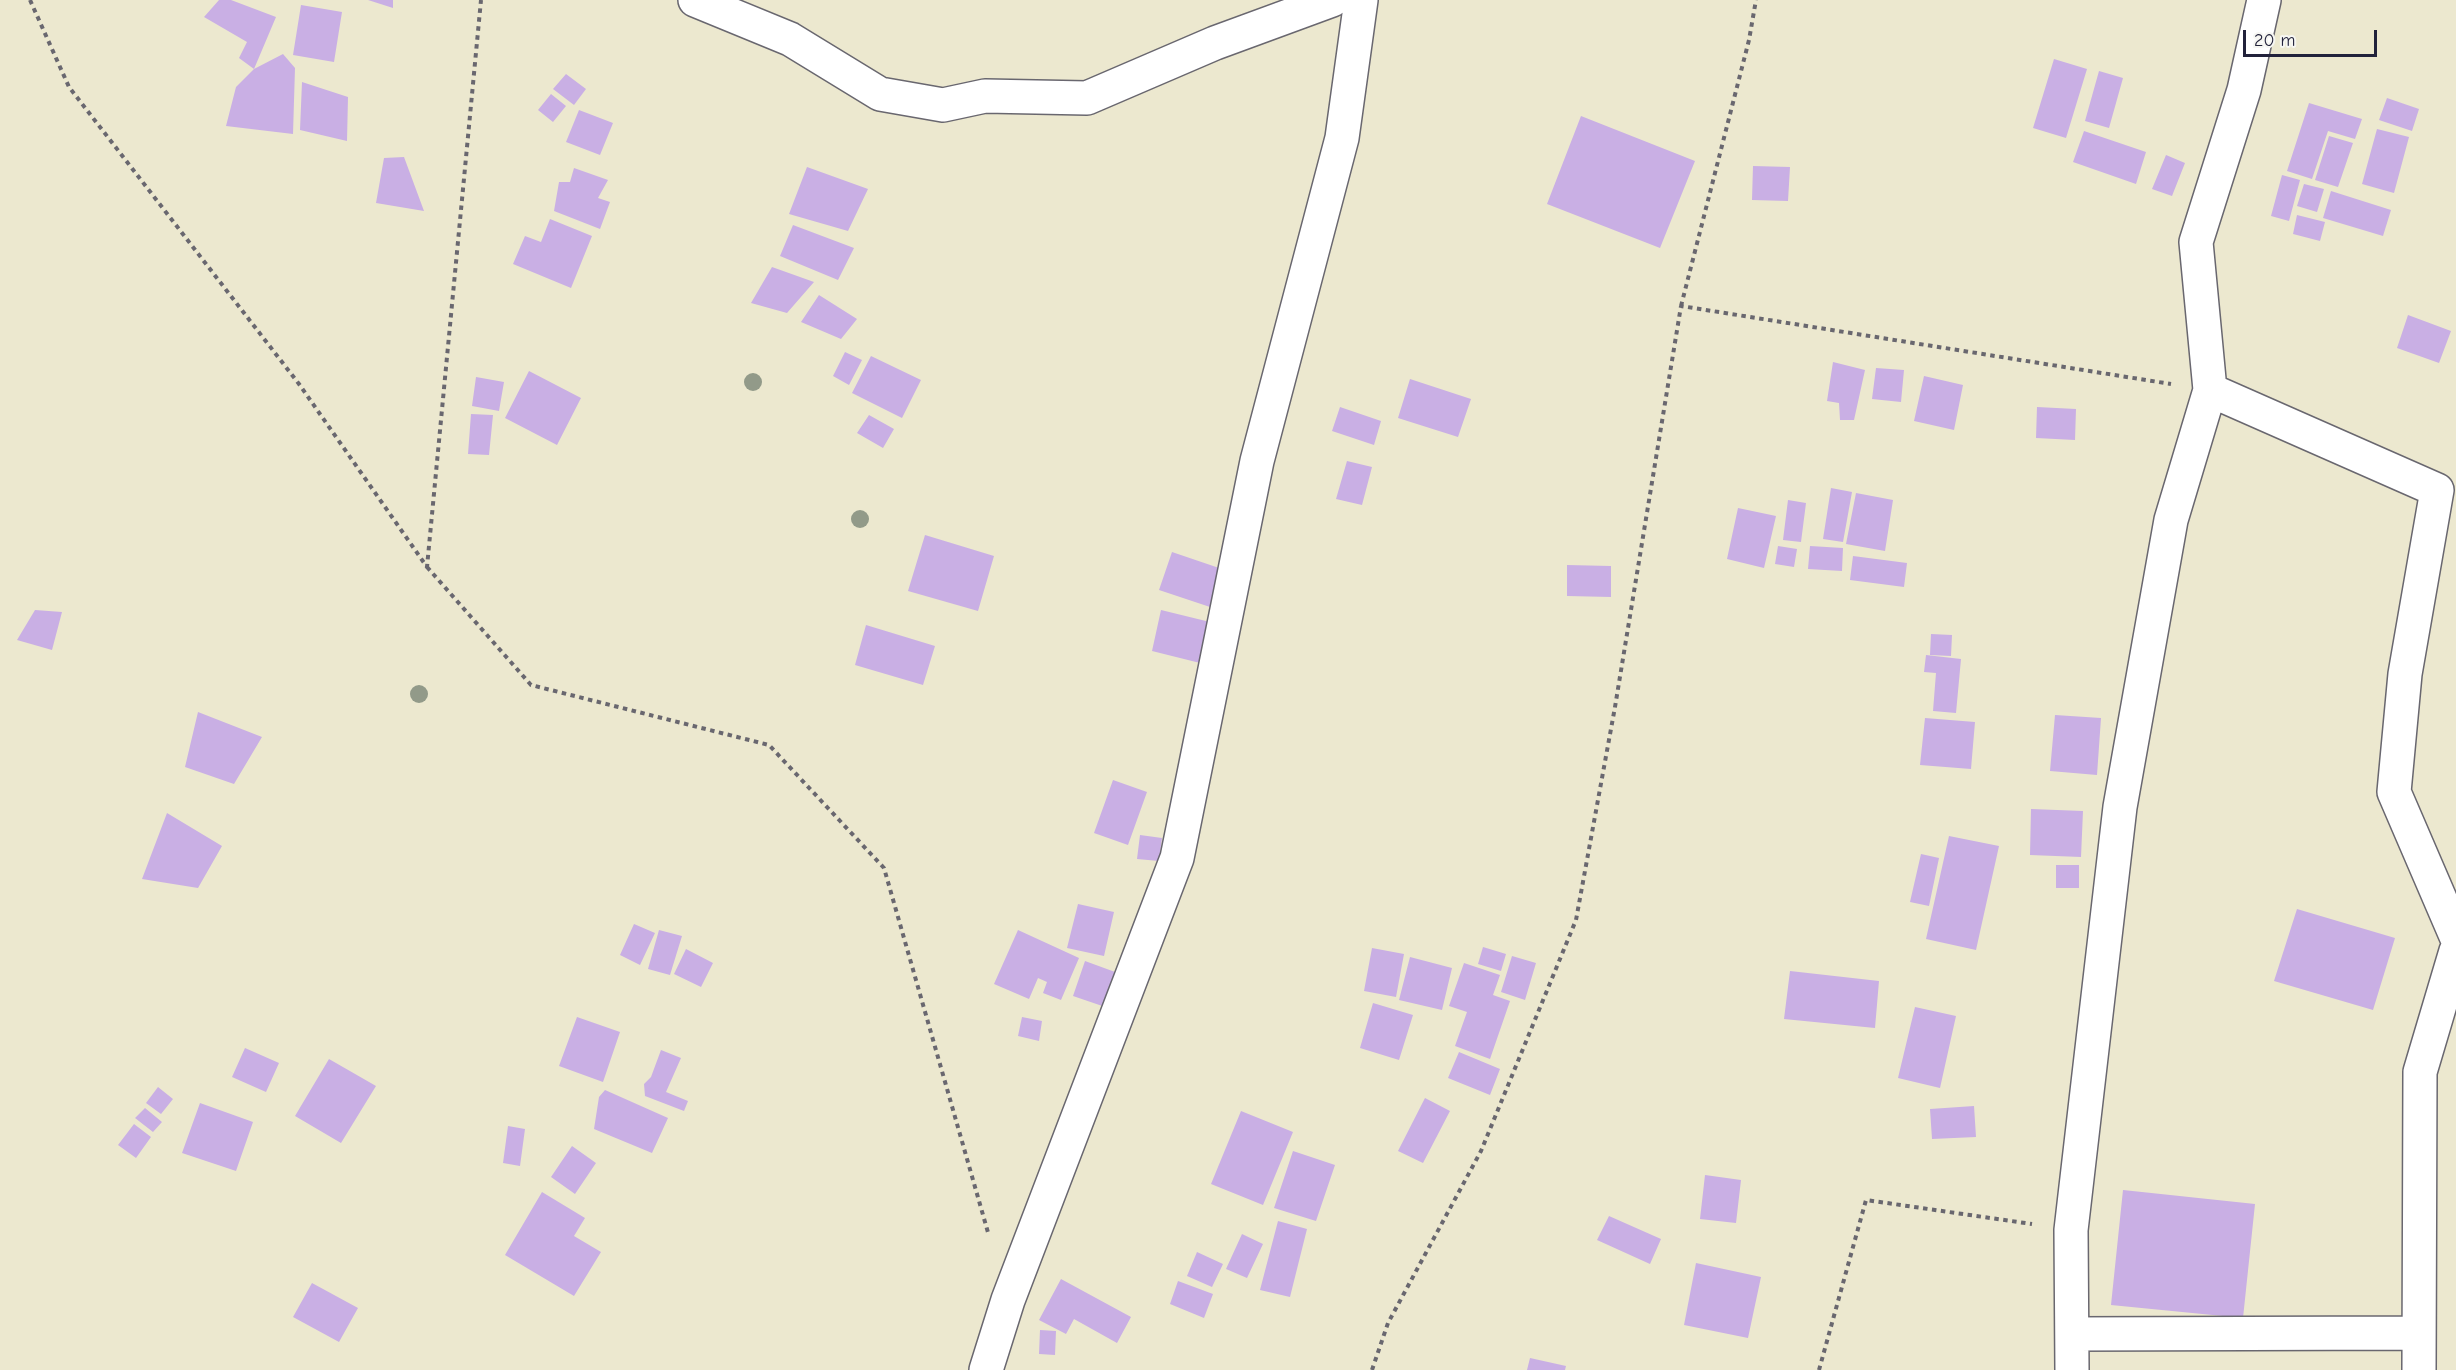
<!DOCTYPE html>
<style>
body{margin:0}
#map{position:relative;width:2456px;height:1370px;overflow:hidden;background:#ece8cf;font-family:"Comic Neue",sans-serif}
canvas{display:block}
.scale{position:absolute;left:2243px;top:30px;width:134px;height:27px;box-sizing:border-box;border:3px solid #22223b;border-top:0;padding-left:8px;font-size:18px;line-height:21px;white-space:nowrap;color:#22223b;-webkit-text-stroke:4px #f6f6f2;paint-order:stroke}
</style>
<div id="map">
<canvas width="2456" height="1370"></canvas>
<div class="scale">20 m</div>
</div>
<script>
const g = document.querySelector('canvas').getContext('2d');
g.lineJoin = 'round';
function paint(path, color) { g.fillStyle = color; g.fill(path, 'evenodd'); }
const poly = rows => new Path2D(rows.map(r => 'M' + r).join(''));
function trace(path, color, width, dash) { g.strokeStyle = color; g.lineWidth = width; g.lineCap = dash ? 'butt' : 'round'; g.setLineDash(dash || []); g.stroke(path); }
paint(poly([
 [219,0,231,0,276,17,254,69,283,54,295,68,293,134,226,126,236,87,254,69,239,58,247,42,204,17],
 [368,0,393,0,393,8],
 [301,5,342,12,334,62,293,55],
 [2054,59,2087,69,2066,138,2033,128],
 [2099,71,2123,78,2109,128,2085,121],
 [566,74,586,89,574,105,553,89],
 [302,82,348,97,347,141,300,130],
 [551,94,566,106,553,122,538,110],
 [2387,98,2419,109,2412,131,2379,120],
 [2309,103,2362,119,2355,139,2328,131,2312,179,2287,171],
 [579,110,613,123,600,155,566,142],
 [1581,116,1695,161,1660,248,1547,204],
 [2377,129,2409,137,2394,193,2362,184],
 [2084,131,2146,152,2136,184,2073,162],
 [2329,136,2353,143,2338,187,2315,180],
 [2166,155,2185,163,2172,196,2152,189],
 [404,157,424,211,376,203,384,158],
 [1753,166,1790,167,1788,201,1752,200],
 [807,167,868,189,848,231,789,214],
 [574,168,608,180,598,198,610,202,600,229,554,211,559,182,570,182],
 [2282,175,2300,180,2289,221,2271,216],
 [2304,184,2324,189,2317,212,2297,206],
 [2331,191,2391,210,2383,236,2323,218],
 [2297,215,2325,222,2320,241,2293,234],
 [550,219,592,236,571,288,513,264,525,236,541,242],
 [793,225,854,248,838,280,780,256],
 [772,267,814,282,787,313,751,303],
 [819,295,857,319,841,339,801,322],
 [2408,315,2451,331,2439,363,2397,348],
 [845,352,862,360,849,385,833,376],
 [871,356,921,380,902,418,852,393],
 [1833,362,1865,370,1854,420,1840,420,1839,403,1827,401],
 [1876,368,1904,370,1901,402,1872,399],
 [529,371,581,398,557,445,505,418],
 [1924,376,1963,385,1954,430,1914,421],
 [476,377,504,382,499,411,472,406],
 [1410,379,1471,399,1458,437,1398,418],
 [1340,407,1381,421,1374,445,1332,431],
 [2037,407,2076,409,2075,440,2036,438],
 [471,414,493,415,489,455,468,454],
 [869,415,894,429,883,448,857,433],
 [1347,461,1372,467,1362,505,1336,499],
 [1831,488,1852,492,1843,542,1823,539],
 [1856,493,1893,500,1885,551,1846,544],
 [1788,500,1806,503,1801,542,1783,540],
 [1738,508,1776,516,1764,568,1727,559],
 [925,535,994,556,978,611,908,591],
 [1778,546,1797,549,1794,567,1775,564],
 [1810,546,1843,548,1842,571,1808,569],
 [1172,552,1222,569,1210,607,1159,590],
 [1853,556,1907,563,1904,587,1850,580],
 [1567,565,1611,566,1611,597,1567,596],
 [35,610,62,612,52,650,17,640],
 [1161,610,1210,622,1200,663,1152,651],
 [866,625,935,646,923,685,855,665],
 [1931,634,1952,635,1951,656,1930,655],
 [1926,655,1961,659,1956,713,1933,711,1936,673,1924,672],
 [198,712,262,737,234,784,185,767],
 [2055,715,2101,718,2097,775,2050,771],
 [1925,718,1975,722,1971,769,1920,765],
 [1113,780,1147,792,1128,845,1094,833],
 [2031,809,2083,811,2081,857,2030,855],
 [167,813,222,846,198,888,142,879],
 [1140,835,1162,838,1159,861,1137,859],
 [1949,836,1999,846,1976,950,1926,939],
 [1921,854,1939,858,1929,906,1910,902],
 [2056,865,2079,865,2079,888,2056,888],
 [1078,904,1114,912,1104,956,1067,948],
 [2297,909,2395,938,2373,1010,2274,981],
 [634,924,655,933,640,965,620,955],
 [659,930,682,936,670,975,648,969],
 [1018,930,1079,958,1061,1000,1043,993,1047,982,1038,978,1029,999,994,984],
 [1483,947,1506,954,1501,971,1478,964],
 [1372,948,1404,954,1396,997,1364,991],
 [686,949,713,963,701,987,674,974],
 [1512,956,1536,963,1525,1000,1501,992],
 [1410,957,1452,968,1442,1010,1399,1000],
 [1085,961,1126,976,1114,1010,1073,996],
 [1464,963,1500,975,1493,995,1510,1001,1490,1059,1455,1046,1467,1012,1449,1006],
 [1790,971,1879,981,1875,1028,1784,1019],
 [1373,1003,1413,1015,1399,1060,1360,1048],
 [1915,1007,1956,1016,1940,1088,1898,1078],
 [577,1017,620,1032,603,1082,559,1066],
 [1022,1017,1042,1021,1039,1041,1018,1036],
 [245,1048,279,1063,266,1092,232,1077],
 [661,1050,681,1058,666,1092,688,1101,684,1111,645,1096,644,1084,651,1077],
 [1459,1052,1500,1069,1490,1095,1448,1078],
 [329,1059,376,1086,341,1143,295,1116],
 [158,1087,173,1099,161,1114,146,1103],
 [605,1090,668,1118,652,1153,594,1129,599,1097],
 [1425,1098,1450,1111,1423,1163,1398,1151],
 [200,1103,253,1122,236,1171,182,1153],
 [1974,1106,1976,1137,1932,1139,1930,1109],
 [145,1108,162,1122,153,1132,135,1118],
 [1241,1111,1293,1132,1263,1205,1211,1184],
 [134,1124,151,1137,136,1158,118,1145],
 [508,1126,525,1129,520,1166,503,1163],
 [572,1146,596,1163,575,1194,551,1177],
 [1293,1151,1335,1165,1316,1221,1274,1208],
 [1705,1175,1741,1180,1736,1223,1700,1219],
 [2123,1190,2255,1204,2243,1318,2111,1305],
 [542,1192,585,1218,574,1236,601,1252,574,1296,505,1255],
 [1609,1216,1661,1239,1650,1264,1597,1240],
 [1278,1221,1307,1229,1290,1297,1260,1290],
 [1242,1234,1263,1244,1247,1278,1226,1269],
 [1197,1252,1223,1264,1212,1287,1187,1276],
 [1696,1263,1761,1277,1748,1338,1684,1325],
 [1061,1279,1131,1317,1117,1343,1074,1319,1066,1334,1039,1320],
 [1178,1281,1213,1294,1204,1318,1170,1304],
 [312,1283,358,1308,339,1342,293,1317],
 [1040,1330,1056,1331,1055,1355,1039,1354],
 [1530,1358,1566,1366,1565,1370,1527,1370]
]), '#c9afe4');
const minor = poly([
 [695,0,790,39,880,94,943,105,985,96,1087,98,1215,43,1332,0],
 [2210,390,2437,490,2405,674,2394,792,2456,936],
 [2072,1334,2419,1333],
 [986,1370,1008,1300,1177,858,1257,461,1342,138,1361,0],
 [2072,1370,2071,1230,2120,807,2171,520,2210,390,2196,242,2244,90,2264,0],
 [2419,1370,2420,1072,2456,951]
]);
trace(minor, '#69676f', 36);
trace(poly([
 [30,0,69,87,299,384,427,567,481,0],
 [1681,306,1749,40,1756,0],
 [427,567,531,685,769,745,884,868,989,1236],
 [1372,1370,1388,1323,1481,1151,1576,920,1615,707,1681,306,2171,384],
 [1819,1370,1866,1200,2032,1224]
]), '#69676f', 4, [4.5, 4.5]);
trace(minor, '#fff', 33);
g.fillStyle = '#929a89';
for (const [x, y] of [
 [753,382],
 [860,519],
 [419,694]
]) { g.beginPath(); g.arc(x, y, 9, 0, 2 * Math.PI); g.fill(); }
</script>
